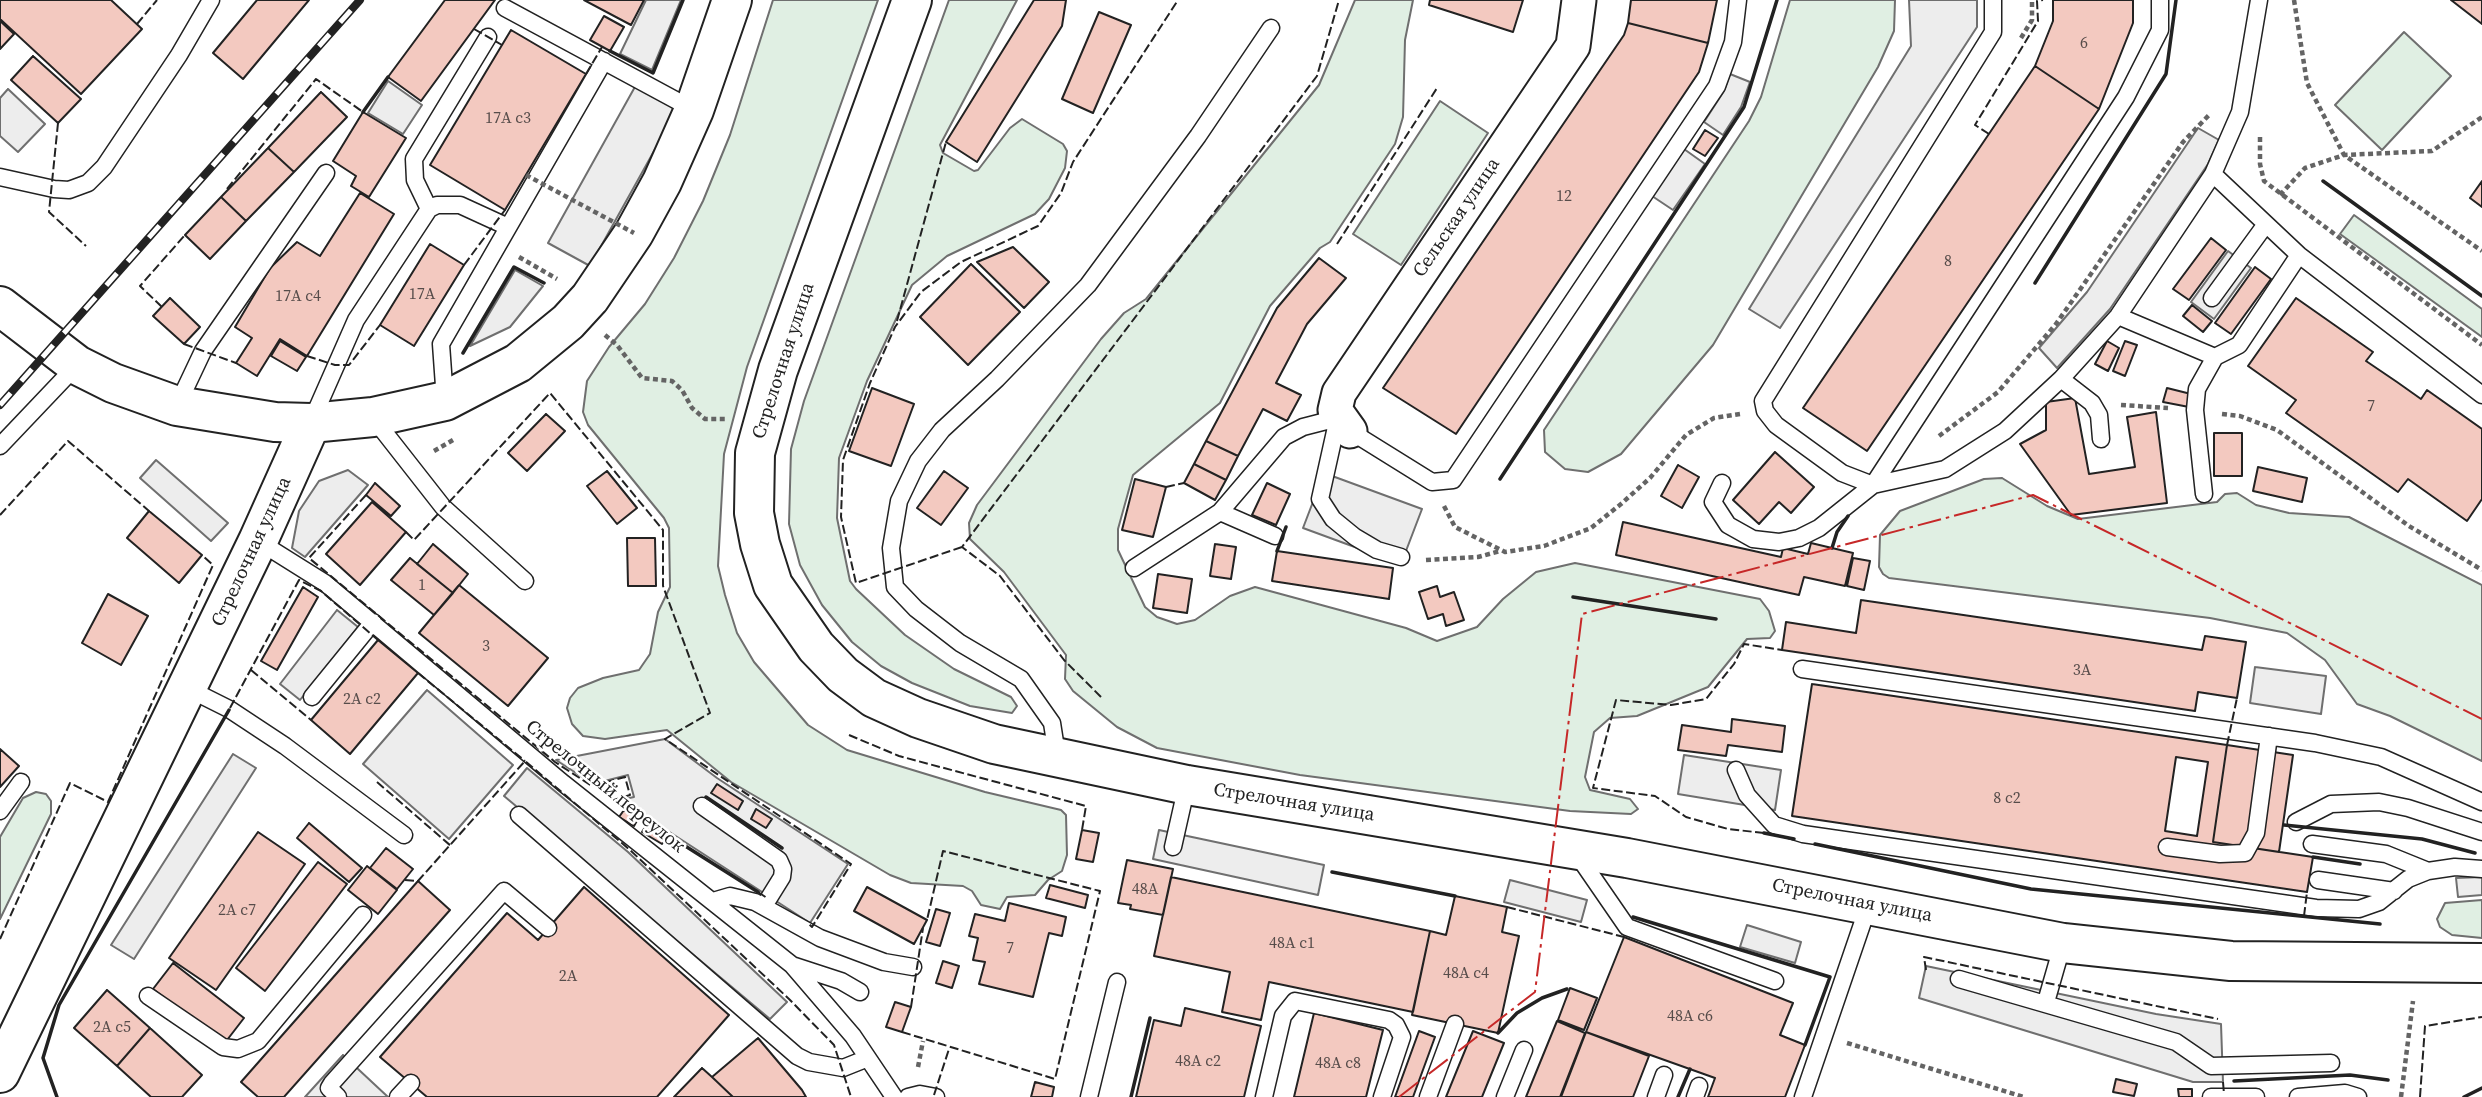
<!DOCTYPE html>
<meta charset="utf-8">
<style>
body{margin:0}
canvas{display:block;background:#fff}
</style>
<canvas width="2482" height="1097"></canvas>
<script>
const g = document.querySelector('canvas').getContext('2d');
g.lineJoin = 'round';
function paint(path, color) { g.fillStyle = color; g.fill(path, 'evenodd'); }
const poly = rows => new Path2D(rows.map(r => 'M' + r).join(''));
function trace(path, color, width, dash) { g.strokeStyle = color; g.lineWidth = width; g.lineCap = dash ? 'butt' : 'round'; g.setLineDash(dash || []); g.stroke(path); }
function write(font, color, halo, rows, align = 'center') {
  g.font = font + ' "Source Serif 4",serif'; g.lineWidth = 5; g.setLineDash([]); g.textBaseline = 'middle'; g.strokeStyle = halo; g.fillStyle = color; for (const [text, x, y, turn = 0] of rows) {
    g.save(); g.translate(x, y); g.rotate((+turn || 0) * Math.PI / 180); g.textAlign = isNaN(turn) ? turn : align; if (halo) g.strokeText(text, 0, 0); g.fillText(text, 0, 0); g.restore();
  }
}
const green = poly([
 [773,0,878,0,747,367,724,454,718,566,725,595,737,633,754,662,808,725,847,750,985,792,1061,810,1066,815,1067,855,1062,871,1048,880,1035,895,1007,897,1000,909,981,905,972,891,963,886,911,883,890,875,731,782,667,730,605,739,583,736,572,724,567,708,570,698,578,688,603,678,639,670,650,654,658,612,670,587,669,528,664,518,588,425,583,412,587,381,609,347,645,304,674,258,703,201,730,135,773,0],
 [949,0,1017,0,940,145,943,153,974,171,978,170,1010,128,1022,119,1063,144,1067,151,1065,168,1049,199,1035,214,947,256,912,285,867,381,839,458,837,518,850,581,856,589,905,635,954,669,1011,697,1017,706,1012,713,970,706,912,683,881,666,852,642,822,605,800,565,789,524,791,449,804,401,949,0],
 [1355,0,1413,0,1405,40,1403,117,1395,144,1330,242,1320,248,1270,306,1220,403,1133,475,1118,529,1118,550,1145,607,1157,617,1177,624,1195,620,1230,596,1255,587,1406,628,1437,641,1477,627,1503,599,1536,572,1575,563,1760,599,1769,611,1775,631,1770,638,1747,639,1708,687,1637,716,1610,718,1594,732,1585,777,1590,790,1630,799,1638,809,1631,814,1570,811,1300,775,1157,748,1117,727,1073,691,1065,679,1066,655,1004,572,970,539,969,523,977,505,1101,339,1124,313,1146,299,1319,85,1355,0],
 [1790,0,1895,0,1894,31,1878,67,1713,345,1621,454,1588,472,1565,469,1545,452,1544,430,1749,121,1761,97,1790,0],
 [2404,32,2451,76,2382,150,2335,105,2404,32],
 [1440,101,1488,133,1401,265,1353,234,1440,101],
 [2354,215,2482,309,2482,337,2340,234,2354,215],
 [2002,478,2047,506,2078,519,2217,502,2225,494,2237,493,2256,505,2289,513,2349,517,2482,585,2482,761,2390,716,2357,704,2325,660,2287,633,2210,618,1889,578,1883,574,1879,567,1880,535,1900,511,1984,479,2002,478],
 [36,792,46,794,51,801,51,814,0,919,0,837,23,798,36,792],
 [2482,900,2482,938,2452,935,2440,927,2437,919,2445,903,2482,900]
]);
paint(green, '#e0efe3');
trace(green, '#6f6f6f', 2);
const parking = poly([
 [646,0,681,0,652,70,620,54,646,0],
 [1909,0,1977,0,1977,27,1780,328,1749,309,1911,46,1909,0],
 [1730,74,1750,82,1741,107,1723,135,1704,122,1724,91,1730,74],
 [388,81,422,105,403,134,368,113,388,81],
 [636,85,678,108,590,266,548,243,636,85],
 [8,89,45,124,18,152,0,136,0,98,8,89],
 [2198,128,2219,140,2208,164,2110,309,2057,368,2039,348,2087,292,2198,128],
 [1684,149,1705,164,1673,210,1652,196,1684,149],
 [2228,251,2251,268,2214,319,2191,302,2228,251],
 [515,270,543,286,510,327,470,346,515,270],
 [156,460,228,523,211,541,140,478,156,460],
 [348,470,368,485,305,557,292,548,299,511,319,481,348,470],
 [1324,473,1422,509,1401,564,1303,528,1324,473],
 [337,610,358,627,300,700,280,684,337,610],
 [2255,667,2326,676,2321,714,2250,703,2255,667],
 [427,690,513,765,449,839,363,764,427,690],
 [665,739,717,778,848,864,810,923,620,800,634,797,628,775,593,784,556,760,665,739],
 [233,754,256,768,134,959,111,945,233,754],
 [1684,755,1781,770,1775,810,1678,794,1684,755],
 [527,768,628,852,787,1002,770,1019,504,796,527,768],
 [1159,830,1324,865,1318,895,1153,859,1159,830],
 [2482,877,2482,895,2458,897,2456,878,2482,877],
 [1510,880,1587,900,1581,922,1504,902,1510,880],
 [1747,925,1801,942,1795,963,1740,947,1747,925],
 [1926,966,2156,1014,2221,1024,2223,1082,2193,1082,1919,998,1926,966],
 [343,1055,388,1097,305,1097,343,1055]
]);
paint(parking, '#ededed');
trace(parking, '#6f6f6f', 2);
const building = poly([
 [0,0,111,0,142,29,81,94,0,19,0,0],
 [257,0,309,0,243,79,213,53,257,0],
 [445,0,495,0,421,101,388,77,445,0],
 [584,0,644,0,631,25,584,0],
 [1034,0,1066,0,1062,26,977,162,946,142,1034,0],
 [1430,0,1523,0,1513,32,1429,5,1430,0],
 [1631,0,1717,0,1708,43,1628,23,1631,0],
 [2053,0,2133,0,2133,23,2099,109,2035,66,2053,21,2053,0],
 [2451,0,2482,0,2482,24,2451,0],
 [1099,12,1131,25,1093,113,1062,99,1099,12],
 [604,16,624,27,610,51,590,40,604,16],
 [0,21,14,34,0,49,0,21],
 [1628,23,1708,43,1699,72,1456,434,1383,388,1624,35,1628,23],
 [511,30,586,74,505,210,430,165,511,30],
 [33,56,81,99,58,123,11,80,33,56],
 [2035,66,2099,109,1867,451,1803,408,2035,66],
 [321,92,347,117,294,172,268,148,321,92],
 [363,112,406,138,369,197,351,186,356,176,333,161,363,112],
 [1705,130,1718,138,1705,156,1693,149,1705,130],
 [268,148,294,172,246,221,221,197,268,148],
 [2482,181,2482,207,2470,198,2482,181],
 [360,193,394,214,307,356,280,339,257,376,236,363,252,338,235,327,270,268,297,242,320,256,360,193],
 [221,197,246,221,210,259,185,235,221,197],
 [2211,238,2226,250,2189,300,2173,289,2211,238],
 [430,244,464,265,414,346,380,325,430,244],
 [1013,247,1049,282,1024,308,977,262,1013,247],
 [1319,258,1346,278,1307,324,1276,383,1301,395,1287,421,1263,409,1238,456,1206,441,1277,308,1319,258],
 [971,264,1020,312,968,365,920,317,971,264],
 [2255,267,2271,279,2231,334,2215,323,2255,267],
 [170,298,200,327,184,344,153,316,170,298],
 [2296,298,2373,352,2366,361,2397,382,2421,399,2427,390,2482,429,2482,499,2467,521,2408,479,2398,492,2286,413,2296,400,2248,366,2296,298],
 [2192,305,2212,321,2203,332,2183,316,2192,305],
 [280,341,306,357,297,371,271,356,280,341],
 [2107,341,2119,348,2108,371,2095,364,2107,341],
 [2125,341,2137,345,2125,376,2113,371,2125,341],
 [872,388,914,404,891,466,849,451,872,388],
 [2167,388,2191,394,2189,407,2163,402,2167,388],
 [2075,398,2089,474,2135,467,2127,417,2156,412,2167,503,2071,515,2020,444,2046,430,2046,402,2075,398],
 [546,414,565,431,527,471,508,453,546,414],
 [2214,433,2242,433,2242,476,2214,476,2214,433],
 [1206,441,1238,456,1226,480,1194,464,1206,441],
 [1775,452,1814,487,1791,513,1779,502,1759,524,1733,500,1775,452],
 [1194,464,1226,480,1215,500,1184,483,1194,464],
 [1678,465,1699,477,1682,508,1661,496,1678,465],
 [2258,467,2307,478,2302,502,2253,491,2258,467],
 [607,471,637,508,617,524,587,486,607,471],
 [944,471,968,488,941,525,917,508,944,471],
 [1135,479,1166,487,1153,537,1122,530,1135,479],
 [375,483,400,506,391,516,366,495,375,483],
 [1267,483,1290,494,1276,525,1252,515,1267,483],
 [372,502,406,532,360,585,326,554,372,502],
 [149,511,202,555,179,583,127,538,149,511],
 [1623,522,1781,557,1783,548,1808,554,1811,543,1853,553,1845,586,1804,577,1799,595,1616,555,1623,522],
 [627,538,655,538,656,586,628,586,627,538],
 [433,544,468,574,453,593,417,564,433,544],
 [1215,544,1236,547,1231,579,1210,576,1215,544],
 [1277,551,1393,568,1389,599,1272,581,1277,551],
 [410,558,453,593,434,615,391,580,410,558],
 [1853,558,1870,561,1864,590,1847,586,1853,558],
 [1158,574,1192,579,1187,613,1153,608,1158,574],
 [459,585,548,658,508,706,419,633,459,585],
 [1437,586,1440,597,1454,592,1464,620,1446,626,1443,614,1428,619,1419,592,1437,586],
 [303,587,318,597,277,670,261,661,303,587],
 [108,594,148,616,121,665,82,643,108,594],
 [1861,600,2202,650,2205,636,2246,642,2237,698,2198,692,2195,711,1782,650,1786,622,1856,633,1861,600],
 [378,640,418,673,350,754,311,720,378,640],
 [1812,684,2227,745,2213,842,2313,857,2307,892,1792,816,1812,684],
 [1732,719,1785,726,1782,752,1728,745,1726,756,1678,750,1682,725,1731,732,1732,719],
 [2227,745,2293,755,2279,852,2213,842,2227,745],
 [0,749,19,766,0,787,0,749],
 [2176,757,2208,762,2197,836,2165,831,2176,757],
 [717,784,743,801,738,810,711,793,717,784],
 [756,809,772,819,766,828,751,819,756,809],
 [624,810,638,819,634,826,619,817,624,810],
 [309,823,362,868,349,882,297,838,309,823],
 [647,824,667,837,662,844,642,832,647,824],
 [1082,830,1099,833,1093,862,1076,859,1082,830],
 [258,832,305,864,216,990,169,958,258,832],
 [386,848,413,869,397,889,370,868,386,848],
 [1127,860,1173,869,1163,915,1130,909,1131,905,1118,903,1127,860],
 [318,862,347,884,265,991,236,968,318,862],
 [367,866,397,890,378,914,348,890,367,866],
 [1171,877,1430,931,1413,1012,1269,982,1261,1020,1222,1012,1230,972,1154,956,1171,877],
 [418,881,450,910,284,1097,258,1097,241,1082,418,881],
 [1050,885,1088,895,1085,908,1046,898,1050,885],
 [584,887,729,1015,657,1097,427,1097,380,1057,507,913,538,940,584,887],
 [867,887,927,920,914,944,854,911,867,887],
 [1455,896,1507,907,1502,932,1519,936,1498,1033,1412,1015,1430,931,1446,935,1455,896],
 [1009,903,1066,917,1062,936,1049,933,1033,997,979,984,985,962,973,960,978,938,969,936,975,914,1005,921,1009,903],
 [936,909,950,913,940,946,926,942,936,909],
 [1624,937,1793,1003,1780,1035,1805,1045,1785,1097,1708,1097,1715,1078,1586,1032,1624,937],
 [943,961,959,966,952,988,936,983,943,961],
 [173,963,244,1018,224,1044,153,989,173,963],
 [1570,988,1597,998,1584,1030,1558,1020,1570,988],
 [107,990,150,1028,117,1066,74,1028,107,990],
 [895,1002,911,1007,902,1032,886,1027,895,1002],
 [1185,1008,1261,1026,1244,1097,1136,1097,1154,1020,1181,1026,1185,1008],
 [1314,1013,1383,1030,1366,1097,1294,1097,1314,1013],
 [1557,1021,1585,1033,1560,1097,1526,1097,1557,1021],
 [150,1028,202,1075,182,1097,151,1097,117,1066,150,1028],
 [1419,1031,1435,1037,1413,1097,1395,1097,1419,1031],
 [1473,1031,1504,1043,1482,1097,1446,1097,1473,1031],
 [1586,1032,1649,1056,1633,1097,1561,1097,1586,1032],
 [758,1038,802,1090,806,1097,733,1097,712,1077,758,1038],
 [702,1068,712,1077,733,1097,674,1097,702,1068],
 [2116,1079,2137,1084,2134,1096,2113,1092,2116,1079],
 [1035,1082,1054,1087,1052,1097,1031,1097,1035,1082],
 [2178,1089,2192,1089,2192,1097,2179,1097,2178,1089]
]);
paint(building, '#f3c9c0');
trace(building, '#222', 2);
const lane = poly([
 [1993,0,1993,32,1763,401,1765,411,1776,425,1842,473,1873,485,2126,97,2160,30,2160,0],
 [505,8,694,110],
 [2213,174,2299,255,2482,395],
 [0,177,54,189,69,190,88,183,104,167,179,55,211,0],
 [429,209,415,180,414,159,488,37],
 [2212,298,2266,224],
 [2118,316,2215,357,2239,345,2299,255],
 [2061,379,2092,403,2099,415,2101,439],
 [445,400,441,344,604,61],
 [177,406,203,351,326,173],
 [374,419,443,507,525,581],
 [312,420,356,320,429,209,437,205,460,205,508,227],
 [1350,431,1432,482,1453,480,1717,86,1733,42,1738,0],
 [0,446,77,365],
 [1722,483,1713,502,1728,525,1753,539,1779,542,1799,538,1819,528,1873,485,1945,469,2005,431,2061,379,2118,316,2213,174,2240,112,2259,0],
 [2204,494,2195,410,2197,389,2215,357],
 [1220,512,1275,536],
 [258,541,325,583,563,783,792,965,853,1036,894,1097],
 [1134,568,1220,512,1284,437,1303,427,1338,418,1320,499,1333,519,1355,537,1377,550,1401,557],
 [1802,669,2315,743,2381,757,2482,802],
 [187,688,229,709,285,746,404,835],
 [312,697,373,622],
 [1057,755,1052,723,1021,679,960,643,916,609,895,587,891,548,899,501,918,461,942,430,997,379,1088,285,1198,136,1271,28],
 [1736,770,1747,795,1774,825,1803,834,2316,908,2359,909,2379,902,2408,879,2428,871,2455,867,2482,869],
 [702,806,779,860,783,869,782,877,764,906],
 [0,811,21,782],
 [519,815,797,1056,809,1062,843,1068,868,1058],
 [2296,822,2331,804,2379,802,2408,808,2482,832],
 [2312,844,2386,854,2428,871],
 [1173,847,1187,785],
 [2167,847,2220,854,2245,853,2256,833,2269,736],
 [1576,853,1627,927,1775,981],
 [2318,880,2394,891],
 [713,901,730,896,755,902,820,938,884,962,913,967],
 [792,965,841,981,860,992],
 [1959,979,2176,1042,2211,1066,2331,1063],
 [148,996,223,1047,238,1049,258,1041,363,915],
 [2046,1002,2063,943],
 [338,1097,329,1088,332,1083,504,891,548,928],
 [398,1097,411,1083],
 [908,1097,920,1094,936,1097],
 [1089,1097,1117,982],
 [1264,1097,1283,1016,1295,1001,1389,1020,1396,1025,1402,1037,1382,1097],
 [1428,1097,1455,1024],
 [1505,1097,1524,1050],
 [1656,1097,1664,1075],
 [1695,1097,1699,1086],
 [1803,1097,1869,904],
 [2211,1097,2256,1097],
 [2298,1097,2345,1093,2358,1097]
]);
const street = poly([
 [1350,431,1335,410,1339,393,1573,46,1579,0]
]);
const secondary = poly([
 [912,0,778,370,755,453,754,513,760,544,773,585,816,647,843,675,874,698,918,718,994,744,1187,785,1627,858,2063,943,2231,961,2482,963],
 [0,306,77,365,113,383,177,406,275,422,311,423,373,417,445,401,518,363,568,322,590,298,634,233,662,182,694,110,732,0],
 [0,1073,258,541,311,423]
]);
trace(lane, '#222', 19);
trace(street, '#222', 37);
trace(secondary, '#222', 42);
trace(poly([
 [2294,0,2307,83,2344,155,2482,251],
 [2021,38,2032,20,2032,0],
 [2260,137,2260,164,2264,181,2482,345],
 [2280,195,2305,168,2344,155,2432,151,2482,117],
 [519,257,557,279],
 [605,335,617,345,642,378,672,381,682,390,692,408,705,419,725,419],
 [2121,405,2168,408],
 [2222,414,2240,416,2277,430,2409,526,2482,570],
 [1939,436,1998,392,2056,324,2183,142,2210,114],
 [434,451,453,440],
 [1444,506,1455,527,1505,552,1544,546,1591,528,1621,504,1650,478,1686,435,1714,418,1740,414],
 [1426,560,1478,557,1500,551],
 [1847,1043,2024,1097],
 [918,1067,923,1041],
 [2401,1097,2413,1001]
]), '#646464', 4.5, [5, 3.5]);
trace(lane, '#fff', 16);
trace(street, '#fff', 33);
trace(secondary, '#fff', 38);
const rail = poly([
 [0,405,360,0]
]);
trace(rail, '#222', 8);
trace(rail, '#fff', 5, [16]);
trace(poly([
 [526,175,634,233]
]), '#646464', 4.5, [5, 3.5]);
trace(poly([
 [137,24,157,0],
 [474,29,502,45],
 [586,74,602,47],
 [58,123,49,212,86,246],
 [1989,134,1975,125,2038,21,2037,1,2043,0],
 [227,189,316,79,363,112],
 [1337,244,1437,88],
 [464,265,505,210],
 [162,307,140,286,185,235],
 [897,321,946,142],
 [184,344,236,363],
 [307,356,335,365,349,365,380,325],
 [1166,487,1184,483],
 [366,495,309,558,555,762,592,786,625,777,630,795,614,800,671,837],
 [0,515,68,441,149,511],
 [406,532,414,540,550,393,663,530,663,586,710,713,665,739,851,864,812,927,809,924],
 [962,547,856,583,841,517,843,460,870,383,895,327,921,292,961,262,1038,226,1061,193,1073,162,1178,0],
 [251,670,311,720],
 [418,673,525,761],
 [1101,697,1064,660,1000,576,962,547,1317,76,1339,0],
 [230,708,299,580,321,591,378,640],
 [849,735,899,756,1086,806,1082,830],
 [2227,745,2237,698],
 [377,782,451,846],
 [1764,833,1728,829,1686,817,1655,796,1593,788,1616,700,1671,705,1706,699,1734,664,1744,644,1782,650],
 [405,880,418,881,525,761,630,850,789,999,834,1045,851,1097],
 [758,892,767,898],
 [1507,907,1624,937],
 [2304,916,2307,892],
 [0,939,70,783,108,802,213,565,202,555],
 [1926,970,1924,957,2218,1019],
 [911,1007,923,928],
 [902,1032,1055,1079,1100,891,943,851,927,920],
 [2223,1082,2224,1094],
 [934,1095,949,1049],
 [2420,1097,2425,1026,2482,1017]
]), '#222', 2, [9, 3.5]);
trace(poly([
 [610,51,653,73,683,0],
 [363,112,388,77],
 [2323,181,2482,296],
 [2035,283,2166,74,2176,0],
 [463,353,514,267,544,283],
 [1500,479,1744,107,1777,0],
 [1832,548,1837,532,1848,516],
 [1277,551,1286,527],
 [1573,597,1716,619],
 [706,797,782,848],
 [2284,825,2422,839,2475,853],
 [1764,833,1794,839],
 [671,837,758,892],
 [1815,844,2031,889,2380,924],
 [2313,857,2360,864],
 [1332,872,1455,896],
 [1633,917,1830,977,1805,1045],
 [1498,1033,1517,1013,1542,998,1567,989],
 [2234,1081,2350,1075,2388,1080],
 [57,1097,43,1058,59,1005,229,710],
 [1131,1097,1150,1018],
 [1678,1097,1690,1069],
 [2464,1097,2482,1088]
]), '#222', 3.5);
trace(poly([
 [1399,1097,1535,992,1582,614,2033,495,2482,719]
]), '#c62828', 2, [24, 5, 3.5, 5]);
write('16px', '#564c4a', null, [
 ["6",2084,44],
 ["17А с3",508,119],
 ["12",1564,197],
 ["8",1948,262],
 ["17А",422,295],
 ["17А с4",298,297],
 ["7",2371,407],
 ["1",422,586],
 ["3",486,647],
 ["3А",2082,671],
 ["2А с2",362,700],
 ["8 с2",2007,799],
 ["48А",1145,890],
 ["2А с7",237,911],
 ["48А с1",1292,944],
 ["7",1010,949],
 ["48А с4",1466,974],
 ["2А",568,977],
 ["48А с6",1690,1017],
 ["2А с5",112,1028],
 ["48А с2",1198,1062],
 ["48А с8",1338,1064]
]);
write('19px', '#222', '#fff', [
 ["Сельская улица",1457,218,-56],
 ["Стрелочная улица",784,361,-72],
 ["Стрелочная улица",252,552,-65],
 ["Стрелочный переулок",605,787,39],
 ["Стрелочная улица",1294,803,9],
 ["Стрелочная улица",1852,901,11]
]);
</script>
